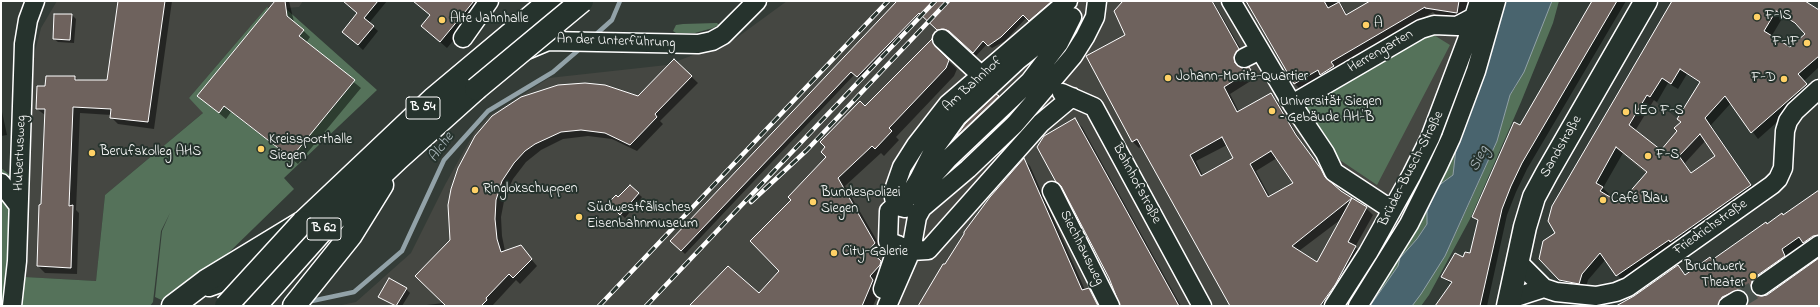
<!DOCTYPE html>
<meta charset="utf-8">
<style>
body{margin:0}
#map{position:relative;width:1820px;height:307px;overflow:hidden;background:#343c37;font-family:"Indie Flower",sans-serif}
canvas{display:block}
.frame{position:absolute;inset:0;border:2px solid #fff;pointer-events:none}
</style>
<div id="map">
<canvas width="1820" height="307"></canvas>
<div class="frame"></div>
</div>
<script>
const g = document.querySelector('canvas').getContext('2d');
g.lineJoin = 'round';
function paint(path, color) { g.fillStyle = color; g.fill(path, 'evenodd'); }
const poly = rows => new Path2D(rows.map(r => 'M' + r).join(''));
function trace(path, color, width, dash) { g.strokeStyle = color; g.lineWidth = width; g.lineCap = dash ? 'butt' : 'round'; g.setLineDash(dash || []); g.stroke(path); }
function write(font, color, halo, rows, align = 'center') {
  g.font = font + ' "Indie Flower",sans-serif'; g.lineWidth = 4; g.setLineDash([]); g.textBaseline = 'middle'; g.strokeStyle = halo; g.fillStyle = color; for (const [text, x, y, turn = 0] of rows) {
    g.save(); g.translate(x, y); g.rotate((+turn || 0) * Math.PI / 180); g.textAlign = isNaN(turn) ? turn : align; if (halo) g.strokeText(text, 0, 0); g.fillText(text, 0, 0); g.restore();
  }
}
paint(poly([
 [57,1,303,1,299,7,285,8,279,17,267,7,189,98,204,112,105,195,96,281,25,277,32,63,41,28],
 [787,1,1490,1,1452,108,1422,179,1389,243,1352,291,1347,299,1356,305,1355,306,337,306,356,302,411,253,446,183,475,131,489,116,549,78,667,65,735,39],
 [1626,79,1699,135,1709,124,1732,168,1657,183,1596,132]
]), '#454742');
paint(poly([
 [1498,1,1505,1,1480,86,1457,140,1453,175,1438,186,1427,211,1427,224,1417,239,1400,258,1398,266,1370,306,1361,306,1407,230],
 [1552,1,1559,1,1553,23,1521,102,1470,219,1429,295,1421,306,1412,306,1445,256,1468,206,1497,141,1510,95,1516,86],
 [267,7,279,17,285,8,377,90,284,178,294,189,216,265,168,303,155,297,162,231,170,213,161,231,153,302,150,306,1,306,1,168,15,179,13,278,25,277,96,281,105,195,203,113,189,98],
 [717,23,719,25,713,28,695,33,676,33,673,31,676,25,683,24],
 [1429,32,1450,45,1377,185,1331,154,1302,108]
]), '#55725a');
const water = poly([
 [1505,1,1552,1,1524,72,1510,95,1497,141,1445,256,1421,294,1412,306,1370,306,1398,266,1400,258,1417,239,1427,224,1427,211,1438,186,1453,175,1457,140,1480,86,1505,1]
]);
paint(water, '#49646e');
trace(water, '#92a2a8', 1);
paint(poly([
 [119,1,172,1,154,129,118,124,111,117,111,115,80,113,76,210,79,213,77,274,45,273,38,266,45,115,37,109,46,87,75,77,79,81,108,81],
 [273,1,289,1,294,22,310,37,306,43,361,88,298,164,231,112,226,119,198,96,273,4],
 [346,1,387,1,369,23,378,31,363,50,343,32,358,13],
 [414,1,486,1,447,48,422,26,431,15],
 [899,1,1056,1,1033,23,1027,17,1005,41,992,48,987,44,976,56,954,34,948,32,942,33,923,15,861,80,855,74,685,254,672,241],
 [1124,1,1213,1,1245,56,1240,64,1240,68,1249,68,1257,77,1230,94,1239,112,1271,94,1277,101,1302,143,1331,183,1340,192,1366,208,1373,215,1355,247,1362,253,1332,306,1231,306,1142,146,1139,148,1133,142],
 [1227,145,1234,158,1203,176,1196,161],
 [1277,158,1294,184,1270,197,1256,171],
 [1344,217,1318,263,1299,251],
 [1247,1,1339,1,1348,16,1374,1,1469,1,1466,21,1438,17,1433,12,1301,90,1295,84],
 [1593,1,1626,1,1527,169,1516,192,1507,215,1487,306,1436,306,1451,284,1443,277,1463,258,1470,254,1478,222,1473,217,1520,126],
 [1673,1,1804,1,1819,10,1819,67,1804,81,1812,91,1758,139,1731,103,1711,125,1756,192,1623,282,1606,259,1588,280,1585,290,1566,286,1560,280,1557,233],
 [1783,17,1801,28,1806,34,1790,48,1771,37],
 [1687,74,1700,83,1678,131,1661,151,1635,131,1654,100,1657,102,1668,83,1678,89],
 [1706,140,1717,157,1692,174,1685,163],
 [1623,153,1648,173,1620,204,1607,197,1609,194,1603,188],
 [72,15,76,19,74,43,58,42,54,39],
 [932,40,939,48,942,55,957,69,954,76,896,137,899,140,884,156,881,153,845,186,883,251,876,258,889,270,873,306,690,306,759,294,781,271,792,200,828,157,865,107],
 [674,60,698,83,660,121,663,124,637,151,612,139,588,136,563,139,541,150,526,162,513,179,505,196,501,217,502,236,505,251,520,246,537,266,520,284,516,280,492,306,418,306,444,303,459,168,639,97],
 [997,96,999,98,957,139,956,138,966,125],
 [1,107,7,135,1,136],
 [1075,120,1082,127,1181,306,1125,306],
 [1024,160,1030,166,1085,290,1089,289,1095,295,1101,306,920,306,945,265],
 [630,187,642,197,625,218,610,203,618,198],
 [1819,191,1819,241,1810,248,1804,243,1786,255,1790,262,1756,288,1757,297,1767,296,1819,259,1819,306,1748,306,1748,296,1743,295,1725,306,1617,306,1634,297,1678,266,1686,275,1712,261,1767,225,1784,216],
 [406,289,410,293,402,306,394,306,380,296]
]), '#0007');
trace(poly([
 [593,37,612,20,620,1],
 [307,302,354,292,402,251,444,160,488,111,553,72,582,47]
]), '#92a2a8', 4.5);
const building = poly([
 [118,1,165,1,148,122,110,118,111,109,73,107,69,206,73,205,71,268,37,266,39,205,41,204,45,109,36,109,37,86,45,86,46,76,75,76,75,80,107,80,118,1],
 [275,1,285,1,287,16,304,30,299,36,355,80,291,158,224,106,219,113,197,96,275,1],
 [343,1,378,1,364,18,374,26,358,45,342,32,357,13,343,1],
 [413,1,474,1,440,42,421,26,430,15,413,1],
 [897,1,1052,1,1029,21,1023,15,1001,37,988,46,983,41,973,53,949,31,944,29,937,30,919,13,857,77,851,72,681,251,670,241,897,1],
 [1123,1,1212,1,1239,49,1234,57,1235,63,1243,68,1249,67,1251,70,1224,87,1237,112,1271,93,1296,135,1321,169,1325,177,1341,191,1352,198,1292,246,1317,262,1352,198,1367,207,1348,242,1356,246,1335,285,1320,306,1230,306,1137,139,1132,142,1086,56,1125,35,1114,11,1123,1],
 [1222,137,1233,158,1201,176,1190,155,1222,137],
 [1271,151,1293,183,1268,197,1250,164,1271,151],
 [1246,1,1324,1,1328,8,1339,2,1346,15,1370,1,1459,1,1457,13,1425,8,1425,7,1331,62,1334,66,1320,75,1318,70,1294,84,1246,1],
 [1592,1,1617,1,1522,163,1511,186,1502,209,1480,306,1435,306,1452,282,1441,277,1455,253,1463,257,1465,252,1470,253,1478,220,1472,217,1514,122,1520,125,1592,1],
 [1672,1,1805,1,1819,10,1819,56,1798,74,1807,84,1751,133,1725,96,1705,118,1751,185,1670,242,1669,240,1616,276,1600,253,1582,274,1579,284,1559,280,1539,259,1543,241,1555,233,1548,221,1552,206,1672,1],
 [1776,11,1795,23,1805,34,1790,47,1764,31,1776,11],
 [1680,69,1700,82,1677,119,1681,122,1674,128,1677,131,1661,150,1629,125,1647,95,1650,97,1662,78,1671,84,1680,69],
 [1700,134,1715,156,1691,173,1679,156,1700,134],
 [1616,147,1647,172,1620,203,1600,191,1603,187,1596,183,1616,147],
 [54,14,72,14,70,40,53,39,54,14],
 [932,39,935,46,949,60,946,68,889,128,892,131,875,149,872,146,838,178,875,243,869,250,881,261,880,265,870,276,873,280,862,306,689,306,728,266,759,293,779,271,750,241,791,200,788,197,826,157,821,152,825,147,820,142,860,101,865,106,932,39],
 [674,59,692,76,655,114,657,117,630,145,605,133,581,130,561,132,535,144,525,151,514,163,502,181,496,200,495,219,497,239,501,252,521,245,532,259,513,278,509,274,486,298,487,300,481,306,446,306,415,276,450,240,448,205,451,189,458,168,475,136,492,116,521,97,558,85,585,83,605,85,638,96,674,59],
 [996,94,999,96,955,138,965,124,996,94],
 [1075,118,1110,181,1179,306,1120,306,1109,278,1061,186,1056,182,1037,147,1044,136,1075,118],
 [1024,158,1082,290,1089,288,1098,306,918,306,943,264,945,264,964,234,964,232,990,197,1024,158],
 [630,185,639,193,620,215,608,203,616,195,618,197,630,185],
 [1819,190,1819,235,1813,236,1803,243,1799,237,1782,249,1785,256,1755,277,1752,281,1751,287,1752,292,1756,295,1762,296,1767,295,1819,258,1819,306,1746,306,1748,300,1747,295,1743,291,1738,290,1722,297,1718,306,1616,306,1634,296,1678,265,1685,275,1710,257,1712,260,1766,222,1767,224,1782,213,1783,215,1819,190],
 [389,278,407,288,396,306,378,297,389,278]
]);
paint(building, '#6e625d');
trace(building, '#fff', 1);
trace(poly([
 [1738,300,1761,286]
]), '#48504b', 18, [18, 9]);
const minor = poly([
 [1231,1,1292,104,1325,153,1334,172,1392,210],
 [463,38,489,1],
 [942,39,982,76],
 [529,49,548,41,698,44,712,41,723,35,757,1],
 [1244,58,1260,50],
 [1062,93,1094,107,1202,306],
 [1292,104,1421,29,1434,25,1457,26,1474,17],
 [1,183,18,205],
 [1052,191,1110,306],
 [908,197,919,179,934,149,957,117,1018,60,1072,17,1059,43,1030,81,948,159,924,186,908,197,898,203,889,211,888,241,911,251,928,250,1041,123,1072,97],
 [905,208,901,207,894,198,895,187,902,167,916,145,948,104,1068,1],
 [1518,262,1544,288,1556,292,1596,296,1616,292,1628,287,1772,185,1778,179,1783,168,1785,131,1788,121,1795,111,1819,89],
 [1761,286,1819,245],
 [209,287,262,268],
 [883,289,898,245],
 [1510,299,1544,288],
 [12,306,17,261,24,44,28,20,35,1],
 [887,306,911,251,917,217,922,208,968,169,1015,124,1073,56,1085,37,1095,17,1097,1],
 [1334,306,1368,253,1412,174,1430,138,1467,40,1479,1],
 [1358,306,1409,224,1438,166,1451,138,1476,71,1496,1],
 [1728,306,1738,300]
]);
const major = poly([
 [1508,306,1525,227,1534,197,1547,173,1646,1]
]);
const highway = poly([
 [173,306,206,281,303,222,433,99,550,1],
 [255,306,320,233,399,158,476,89],
 [294,306,351,235,382,185]
]);
trace(minor, '#fff', 21);
trace(major, '#fff', 25);
trace(highway, '#fff', 25);
trace(minor, '#26332d', 18);
trace(major, '#26332d', 22);
trace(highway, '#26332d', 22);
const rail = poly([
 [751,202,807,150,948,1],
 [599,306,888,1],
 [646,306,935,1]
]);
trace(rail, '#fff', 4.5);
trace(rail, '#26332d', 3, [9]);
const highwayBridge = poly([
 [476,89,582,1],
 [226,306,303,222]
]);
trace(highwayBridge, '#fff', 25, []);
trace(highwayBridge, '#26332d', 22);
for (const [x, y, r, color] of [
 [1757,17,4,"#ffd166"],
 [442,20,4,"#ffd166"],
 [1366,25,4,"#ffd166"],
 [1807,43,4,"#ffd166"],
 [1168,78,4,"#ffd166"],
 [1784,79,4,"#ffd166"],
 [1272,111,4,"#ffd166"],
 [1626,112,4,"#ffd166"],
 [261,149,4,"#ffd166"],
 [92,153,4,"#ffd166"],
 [1648,156,4,"#ffd166"],
 [475,190,4,"#ffd166"],
 [1603,200,4,"#ffd166"],
 [813,202,4,"#ffd166"],
 [579,217,4,"#ffd166"],
 [834,253,4,"#ffd166"],
 [1753,276,4,"#ffd166"]
]) { const dot = new Path2D(); dot.arc(x, y, r, 0, 2 * Math.PI); g.fillStyle = color; g.fill(dot); trace(dot, '#26332d', 1.5); }
for (const [x, y, w] of [
 [423,108,34],
 [324,229,34]
]) { const box = new Path2D(); box.roundRect(x - w / 2, y - 11, w, 22, 3); g.fillStyle = '#26332d'; g.fill(box); trace(box, '#fff', 1); }
write('bold 13px', '#fff', null, [
 ["B 54",423,108],
 ["B 62",324,229]
]);
write('14px', '#fff', '#26332d', [
 ["F-IS",1765,17],
 ["Alte Jahnhalle",450,20],
 ["A",1374,25],
 ["F-IF",1799,43,"right"],
 ["Johann-Moritz-Quartier",1176,78],
 ["F-D",1776,79,"right"],
 ["Universität Siegen",1280,103],
 ["– Gebäude AH-B",1280,119],
 ["LEO F-S",1634,112],
 ["Kreissporthalle",269,141],
 ["Siegen",269,157],
 ["Berufskolleg AHS",100,153],
 ["F-S",1656,156],
 ["Ringlokschuppen",483,190],
 ["Bundespolizei",821,194],
 ["Siegen",821,210],
 ["Café Blau",1611,200],
 ["Südwestfälisches",587,209],
 ["Eisenbahnmuseum",587,225],
 ["City-Galerie",842,253],
 ["Bruchwerk",1745,268,"right"],
 ["Theater",1745,284,"right"]
], 'left');
write('14px', '#fff', '#26332d', [
 ["An der Unterführung",616,42,2],
 ["Herrengarten",1381,52,-30],
 ["Am Bahnhof",973,85,-42],
 ["Sandstraße",1562,147,-60],
 ["Hubertusweg",21,153,-88],
 ["Brüder-Busch-Straße",1412,169,-63],
 ["Bahnhofstraße",1136,184,62],
 ["Friedrichstraße",1711,228,-35],
 ["Siechhausweg",1081,248,63]
]);
write('italic 15px', '#adb9be', '#26332d', [
 ["Alche",442,148,-54],
 ["Sieg",1480,159,-64]
]);
</script>
